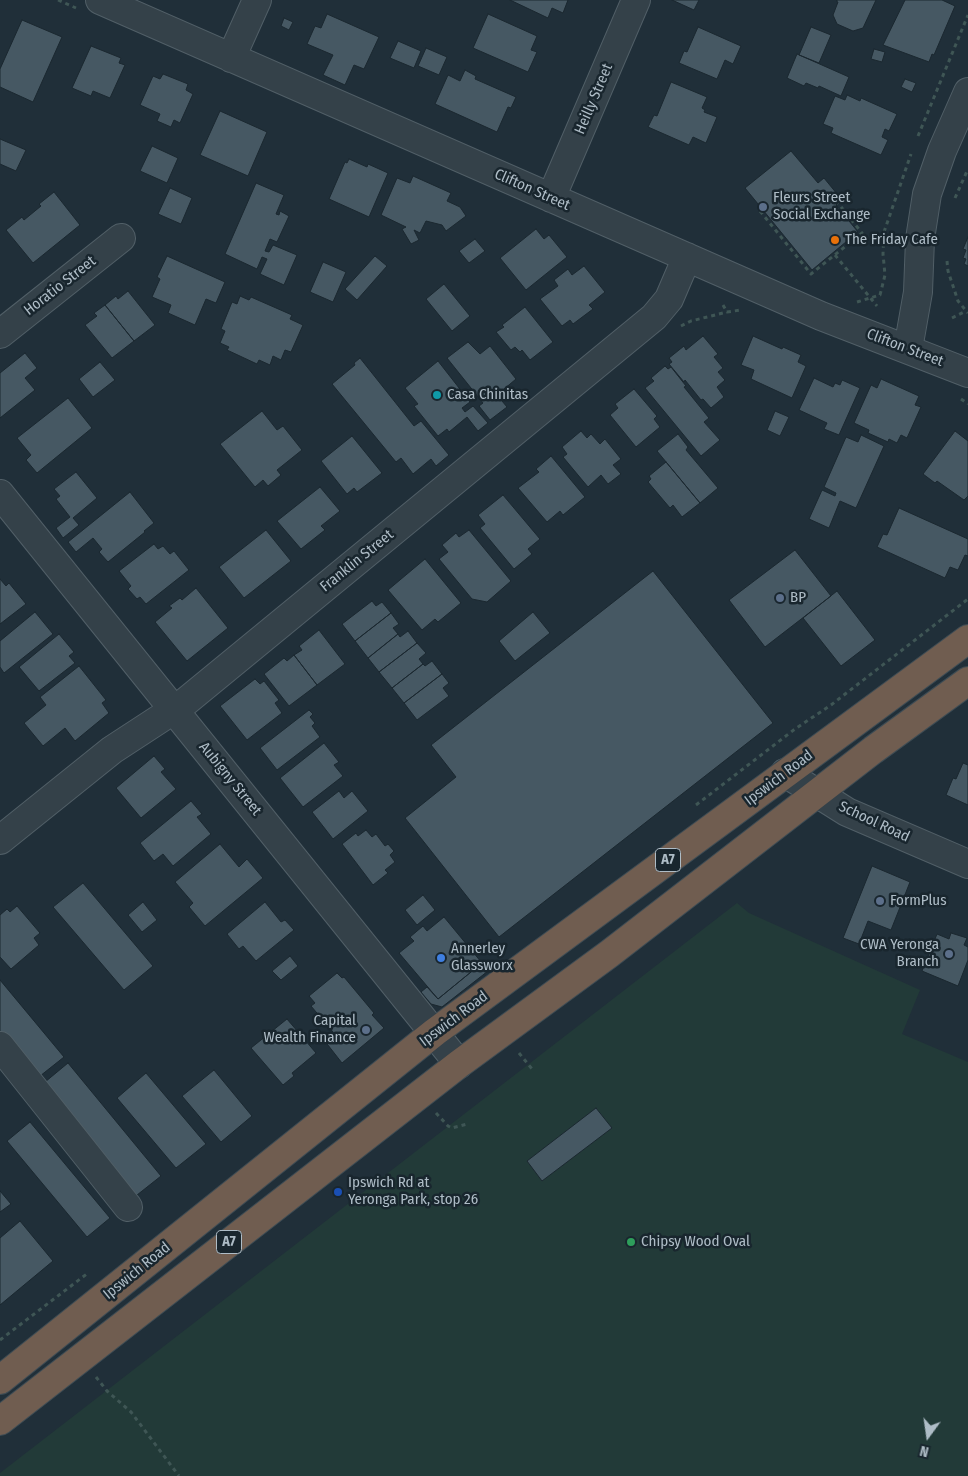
<!DOCTYPE html>
<style>
body{margin:0}
#map{position:relative;width:968px;height:1476px;overflow:hidden;background:#202f39;font-family:"Fira Sans Condensed",sans-serif}
canvas{display:block}
.north{position:absolute;left:903px;top:1411px;width:50px;height:50px;-webkit-text-stroke:4px #19262e;paint-order:stroke;rotate:194deg;font-size:14px;font-weight:700;line-height:20px;text-align:center;color:#aebcc6}
.north::after{content:'';display:block;margin:auto;width:18px;height:22px;background:#aebcc6;clip-path:polygon(50% 0,100% 100%,50% 72%,0 100%)}
</style>
<div id="map">
<canvas width="968" height="1476"></canvas>
<div class="north">N</div>
</div>
<script>
const g = document.querySelector('canvas').getContext('2d');
g.lineJoin = 'round';
function paint(path, color) { g.fillStyle = color; g.fill(path, 'evenodd'); }
const poly = rows => new Path2D(rows.map(r => 'M' + r).join(''));
function trace(path, color, width, dash) { g.strokeStyle = color; g.lineWidth = width; g.lineCap = dash ? 'butt' : 'round'; g.setLineDash(dash || []); g.stroke(path); }
function write(font, color, halo, rows, align = 'center') {
  g.font = font + ' "Fira Sans Condensed",sans-serif'; g.lineWidth = 5; g.setLineDash([]); g.textBaseline = 'middle'; g.strokeStyle = halo; g.fillStyle = color; for (const [text, x, y, turn = 0] of rows) {
    g.save(); g.translate(x, y); g.rotate((+turn || 0) * Math.PI / 180); g.textAlign = isNaN(turn) ? turn : align; if (halo) g.strokeText(text, 0, 0); g.fillText(text, 0, 0); g.restore();
  }
}
paint(poly([
 [737,903,749,913,920,990,902,1034,968,1062,968,1476,0,1476,0,1473]
]), '#223a38');
const building = poly([
 [510,0,568,0,563,13,552,8,548,18,510,0],
 [672,0,699,0,694,10,672,0],
 [837,0,876,0,863,28,853,31,837,24,833,15,838,2,837,2,837,0],
 [905,0,942,0,955,6,934,55,932,54,929,62,883,45,905,0],
 [327,14,379,37,364,69,354,65,345,85,323,75,333,55,307,44,315,26,321,28,327,14],
 [488,14,537,36,531,50,537,52,528,72,473,48,488,14],
 [284,18,293,22,289,30,281,26,284,18],
 [22,20,62,37,33,102,0,87,0,69,22,20],
 [698,27,741,46,733,64,725,60,717,79,679,63,684,51,687,52,698,27],
 [811,27,831,35,819,63,799,55,811,27],
 [398,41,421,51,414,68,390,58,398,41],
 [91,46,121,58,119,63,125,65,110,98,93,91,91,96,72,88,91,46],
 [426,48,447,57,439,75,418,66,426,48],
 [874,49,885,52,882,62,871,59,874,49],
 [797,54,849,77,841,96,819,86,818,88,806,83,804,86,787,78,797,54],
 [465,70,476,76,475,79,516,97,511,108,508,107,497,132,435,104,448,75,460,81,465,70],
 [163,74,188,84,186,90,193,94,180,123,174,120,171,127,157,121,160,114,140,105,153,76,160,79,163,74],
 [905,79,916,83,912,92,901,87,905,79],
 [671,82,707,97,702,108,705,110,704,112,717,117,706,143,693,137,689,145,648,127,654,115,657,116,671,82],
 [847,95,860,101,861,98,897,114,889,131,885,129,882,137,888,140,881,155,831,133,833,128,823,124,835,96,845,100,847,95],
 [220,111,267,132,248,176,200,155,220,111],
 [0,139,26,150,16,171,0,164,0,139],
 [152,146,178,158,167,183,140,171,152,146],
 [791,151,818,183,824,178,842,200,836,205,858,232,812,270,745,188,791,151],
 [349,159,367,167,368,164,388,173,369,217,329,199,345,162,347,163,349,159],
 [413,176,451,193,447,201,460,207,466,216,446,231,442,225,426,221,420,233,414,230,419,240,411,244,402,229,406,227,381,215,397,178,410,183,413,176],
 [256,183,284,195,276,214,279,215,280,211,289,216,277,242,270,239,265,251,269,252,273,245,297,255,284,285,260,274,267,259,262,257,257,269,225,254,256,183],
 [170,188,192,198,181,224,158,214,170,188],
 [54,192,80,225,33,263,6,230,22,217,24,220,41,206,39,204,54,192],
 [536,229,544,239,549,235,567,257,526,290,500,258,536,229],
 [968,237,968,266,964,264,966,259,963,258,966,250,963,249,968,237],
 [475,239,485,251,469,263,459,251,475,239],
 [167,256,225,282,216,303,206,299,195,325,168,313,171,305,152,297,160,279,157,277,167,256],
 [375,256,387,266,357,300,345,289,375,256],
 [323,262,346,272,333,302,310,292,323,262],
 [584,266,605,292,589,305,593,309,573,324,570,320,562,326,540,299,558,286,554,280,568,269,572,275,584,266],
 [444,284,470,316,452,331,426,299,444,284],
 [128,291,155,325,134,341,105,305,116,296,118,299,128,291],
 [240,296,249,300,251,297,292,315,290,319,303,325,291,352,285,350,281,360,273,356,270,365,259,360,257,364,227,350,229,347,220,343,225,331,221,329,232,302,237,304,240,296],
 [105,305,134,341,112,358,85,325,97,316,94,313,105,305],
 [525,307,553,342,530,360,522,350,520,352,515,347,511,350,496,332,504,327,502,325,525,307],
 [703,336,718,354,714,357,723,368,718,372,725,380,717,387,724,397,711,408,703,399,701,400,685,380,684,382,669,364,672,362,669,358,684,346,686,350,703,336],
 [753,336,782,349,783,347,801,355,798,362,806,366,792,398,751,379,754,370,741,365,753,336],
 [468,342,480,354,490,346,516,379,497,395,507,407,490,420,479,406,483,403,447,358,468,342],
 [25,353,37,368,25,378,35,390,0,418,0,373,25,353],
 [360,358,414,426,421,421,449,455,436,466,431,459,413,474,401,458,396,462,332,384,355,365,354,363,360,358],
 [438,361,470,402,462,408,465,412,473,406,488,423,478,431,467,417,449,432,447,429,438,436,414,406,418,404,405,388,438,361],
 [100,362,115,380,93,397,79,379,100,362],
 [665,366,668,369,671,367,686,386,684,387,709,418,704,422,720,440,701,456,645,388,654,381,651,378,665,366],
 [814,378,833,387,835,383,840,385,842,380,860,388,839,435,824,429,827,423,799,410,814,378],
 [881,379,919,396,915,405,921,407,907,438,901,435,897,443,889,439,888,442,868,433,869,430,854,423,871,385,877,388,881,379],
 [634,389,657,416,654,419,660,427,636,447,610,415,618,408,615,404,634,389],
 [68,398,92,428,37,473,26,460,31,455,17,438,68,398],
 [262,411,277,430,283,426,302,450,277,470,281,475,268,486,263,480,255,487,220,444,262,411],
 [775,411,789,417,780,436,767,430,775,411],
 [581,431,587,438,591,434,600,444,605,439,621,459,613,465,621,474,608,484,601,475,588,487,563,457,567,454,562,447,581,431],
 [955,431,968,441,968,496,964,500,937,481,935,483,923,474,955,431],
 [678,434,688,447,686,450,718,488,700,503,657,451,678,434],
 [861,435,884,446,856,508,840,501,829,528,809,519,822,490,835,496,836,493,824,487,846,437,858,442,861,435],
 [352,436,382,473,357,492,354,488,347,494,321,461,352,436],
 [551,456,585,497,563,515,560,511,547,522,518,488,539,472,536,469,551,456],
 [666,462,700,503,682,517,673,505,670,508,648,482,651,479,649,476,666,462],
 [76,472,97,498,73,518,79,525,63,538,56,528,70,517,56,499,60,496,54,489,76,472],
 [320,487,340,511,321,526,325,530,301,549,277,521,320,487],
 [130,492,154,523,144,531,145,532,108,562,99,552,102,549,93,538,76,552,68,542,130,492],
 [503,495,540,539,528,549,532,554,514,569,480,528,485,524,478,515,503,495],
 [899,508,968,539,968,556,965,555,958,570,950,567,945,578,877,547,883,534,887,535,899,508],
 [266,530,291,561,244,598,219,567,266,530],
 [469,530,511,581,487,602,472,599,439,559,448,552,442,545,456,533,459,537,469,530],
 [154,544,158,549,163,546,170,554,174,551,189,570,146,604,140,597,137,599,128,589,131,586,119,571,154,544],
 [795,550,831,596,765,647,729,600,795,550],
 [425,559,461,603,438,622,435,619,422,630,388,590,425,559],
 [653,571,773,723,499,937,405,818,456,777,431,745,653,571],
 [0,579,6,586,9,583,26,604,0,624,0,579],
 [196,588,228,628,187,661,155,622,172,608,169,606,180,598,182,600,196,588],
 [837,591,875,640,841,666,803,618,837,591],
 [372,601,376,606,382,602,391,613,355,641,342,624,372,601],
 [35,612,53,634,4,673,0,667,0,641,35,612],
 [533,612,550,633,515,661,499,641,533,612],
 [391,613,399,624,393,628,398,634,368,658,355,641,391,613],
 [319,630,345,664,317,685,294,655,302,650,299,646,319,630],
 [408,631,417,643,379,672,368,658,398,634,400,637,408,631],
 [59,634,74,652,69,656,75,663,39,691,19,667,59,634],
 [417,643,426,653,419,659,423,664,392,688,379,672,417,643],
 [294,655,317,685,289,706,264,674,284,658,287,661,294,655],
 [432,661,442,674,404,703,392,688,423,664,425,666,432,661],
 [79,666,106,700,102,703,109,713,75,741,65,728,43,746,24,723,46,705,40,697,79,666],
 [442,674,449,683,443,688,449,696,417,720,404,703,442,674],
 [255,679,260,684,264,681,279,700,275,703,282,713,247,740,220,706,255,679],
 [309,710,313,714,310,717,315,723,312,726,320,737,277,770,260,748,309,710],
 [324,743,339,762,334,765,343,776,303,807,280,778,324,743],
 [154,756,165,769,161,772,176,789,141,818,116,788,154,756],
 [963,763,968,765,968,805,946,795,953,778,956,779,963,763],
 [339,791,344,798,352,791,368,811,333,839,312,812,339,791],
 [191,801,202,814,197,817,211,834,173,866,163,854,154,861,140,843,191,801],
 [366,830,372,837,376,834,385,846,388,844,394,851,390,855,395,862,385,870,388,873,373,885,342,844,356,833,358,836,366,830],
 [220,844,239,867,247,859,263,878,205,926,189,907,193,903,175,882,220,844],
 [872,866,910,882,891,930,868,921,859,944,843,938,872,866],
 [83,883,153,966,124,990,53,907,83,883],
 [423,895,435,910,417,925,405,910,423,895],
 [143,902,157,920,142,932,128,915,143,902],
 [265,902,281,922,285,920,294,930,256,961,243,946,239,949,227,934,265,902],
 [17,906,40,933,34,938,39,945,11,969,0,957,0,915,7,909,10,912,17,906],
 [444,917,482,963,438,999,399,953,414,941,410,937,423,926,427,931,444,917],
 [951,933,967,938,964,945,968,947,968,960,958,986,922,971,937,934,949,939,951,933],
 [290,956,298,966,281,980,272,971,290,956],
 [482,963,488,971,442,1007,431,1004,421,992,427,987,438,999,482,963],
 [337,973,342,978,344,977,374,1013,372,1015,384,1028,342,1063,324,1040,333,1032,311,1006,315,1003,309,996,337,973],
 [0,980,64,1057,35,1080,0,1037,0,980],
 [287,1019,316,1053,292,1073,294,1076,283,1085,251,1048,287,1019],
 [68,1063,161,1176,132,1199,39,1087,68,1063],
 [214,1070,252,1116,221,1142,182,1096,214,1070],
 [146,1073,206,1144,176,1168,117,1098,146,1073],
 [596,1108,612,1128,542,1181,527,1161,596,1108],
 [30,1122,110,1218,87,1237,7,1141,30,1122],
 [0,1191,11,1204,0,1212,0,1191],
 [20,1221,53,1261,0,1305,0,1238,20,1221]
]);
paint(building, '#465863');
trace(building, '#1b2830', 1);
const minor = poly([
 [100,0,821,316,968,373],
 [231,58,257,0],
 [551,198,636,0],
 [0,334,121,238],
 [908,349,918,292,920,239,927,194,942,151,968,92],
 [0,494,459,1064],
 [785,773,847,812,968,864],
 [0,840,112,750,184,703,654,317,669,299,687,257],
 [0,1046,128,1207]
]);
const highway = poly([
 [0,1380,435,1032,968,639],
 [0,1421,459,1064,609,954,873,750,968,681]
]);
trace(minor, '#515f67', 30);
trace(highway, '#3e4c54', 30);
trace(poly([
 [58,0,76,8],
 [918,136,968,15],
 [955,198,968,169],
 [760,211,811,274,862,233,838,203],
 [835,255,877,306],
 [947,261,948,271,958,301,968,313],
 [857,302,880,295,885,275,883,254,884,232,911,154],
 [723,305,727,312,741,310],
 [952,318,966,311],
 [681,326,691,321,727,312],
 [961,399,968,404],
 [696,805,795,729,831,705,968,599],
 [519,1053,532,1069],
 [436,1113,448,1126,452,1128,467,1124],
 [0,1340,88,1273],
 [96,1377,107,1391,131,1412,179,1476]
]), '#3f5655', 3, [4, 4]);
trace(minor, '#344149', 28);
trace(highway, '#705d50', 28);
for (const [x, y, r, color] of [
 [763,207,5,"#5c6f8a"],
 [835,240,5,"#e8710a"],
 [437,395,5,"#0f9aa8"],
 [780,598,5,"#5c6f8a"],
 [880,901,5,"#5c6f8a"],
 [949,954,5,"#5c6f8a"],
 [441,958,5,"#3f7fe0"],
 [366,1030,5,"#5c6f8a"],
 [338,1192,5,"#1a4fb4"],
 [631,1242,5,"#2e9e5b"]
]) { const dot = new Path2D(); dot.arc(x, y, r, 0, 2 * Math.PI); g.fillStyle = color; g.fill(dot); trace(dot, '#19262e', 2); }
for (const [x, y, w] of [
 [668,860,25],
 [229,1242,25]
]) { const box = new Path2D(); box.roundRect(x - w / 2, y - 11.5, w, 23, 4); g.fillStyle = '#19262e'; g.fill(box); trace(box, '#aebcc6', 1); }
write('bold 14px', '#aebcc6', null, [
 ["A7",668,860],
 ["A7",229,1242]
]);
write('15px', '#aebcc6', '#19262e', [
 ["Heilly Street",594,99,-67],
 ["Clifton Street",532,190,24],
 ["Horatio Street",60,286,-38],
 ["Clifton Street",905,348,21],
 ["Franklin Street",357,561,-39],
 ["Ipswich Road",779,778,-37],
 ["Aubigny Street",230,779,51],
 ["School Road",874,822,25],
 ["Ipswich Road",454,1019,-37],
 ["Ipswich Road",137,1271,-39]
]);
write('15px', '#aebcc6', '#19262e', [
 ["Fleurs Street",773,198],
 ["Social Exchange",773,215],
 ["The Friday Cafe",845,240],
 ["Casa Chinitas",447,395],
 ["BP",790,598],
 ["FormPlus",890,901],
 ["CWA Yeronga",939,945,"right"],
 ["Branch",939,962,"right"],
 ["Annerley",451,949],
 ["Glassworx",451,966],
 ["Capital",356,1021,"right"],
 ["Wealth Finance",356,1038,"right"],
 ["Ipswich Rd at",348,1183],
 ["Yeronga Park, stop 26",348,1200],
 ["Chipsy Wood Oval",641,1242]
], 'left');
</script>
